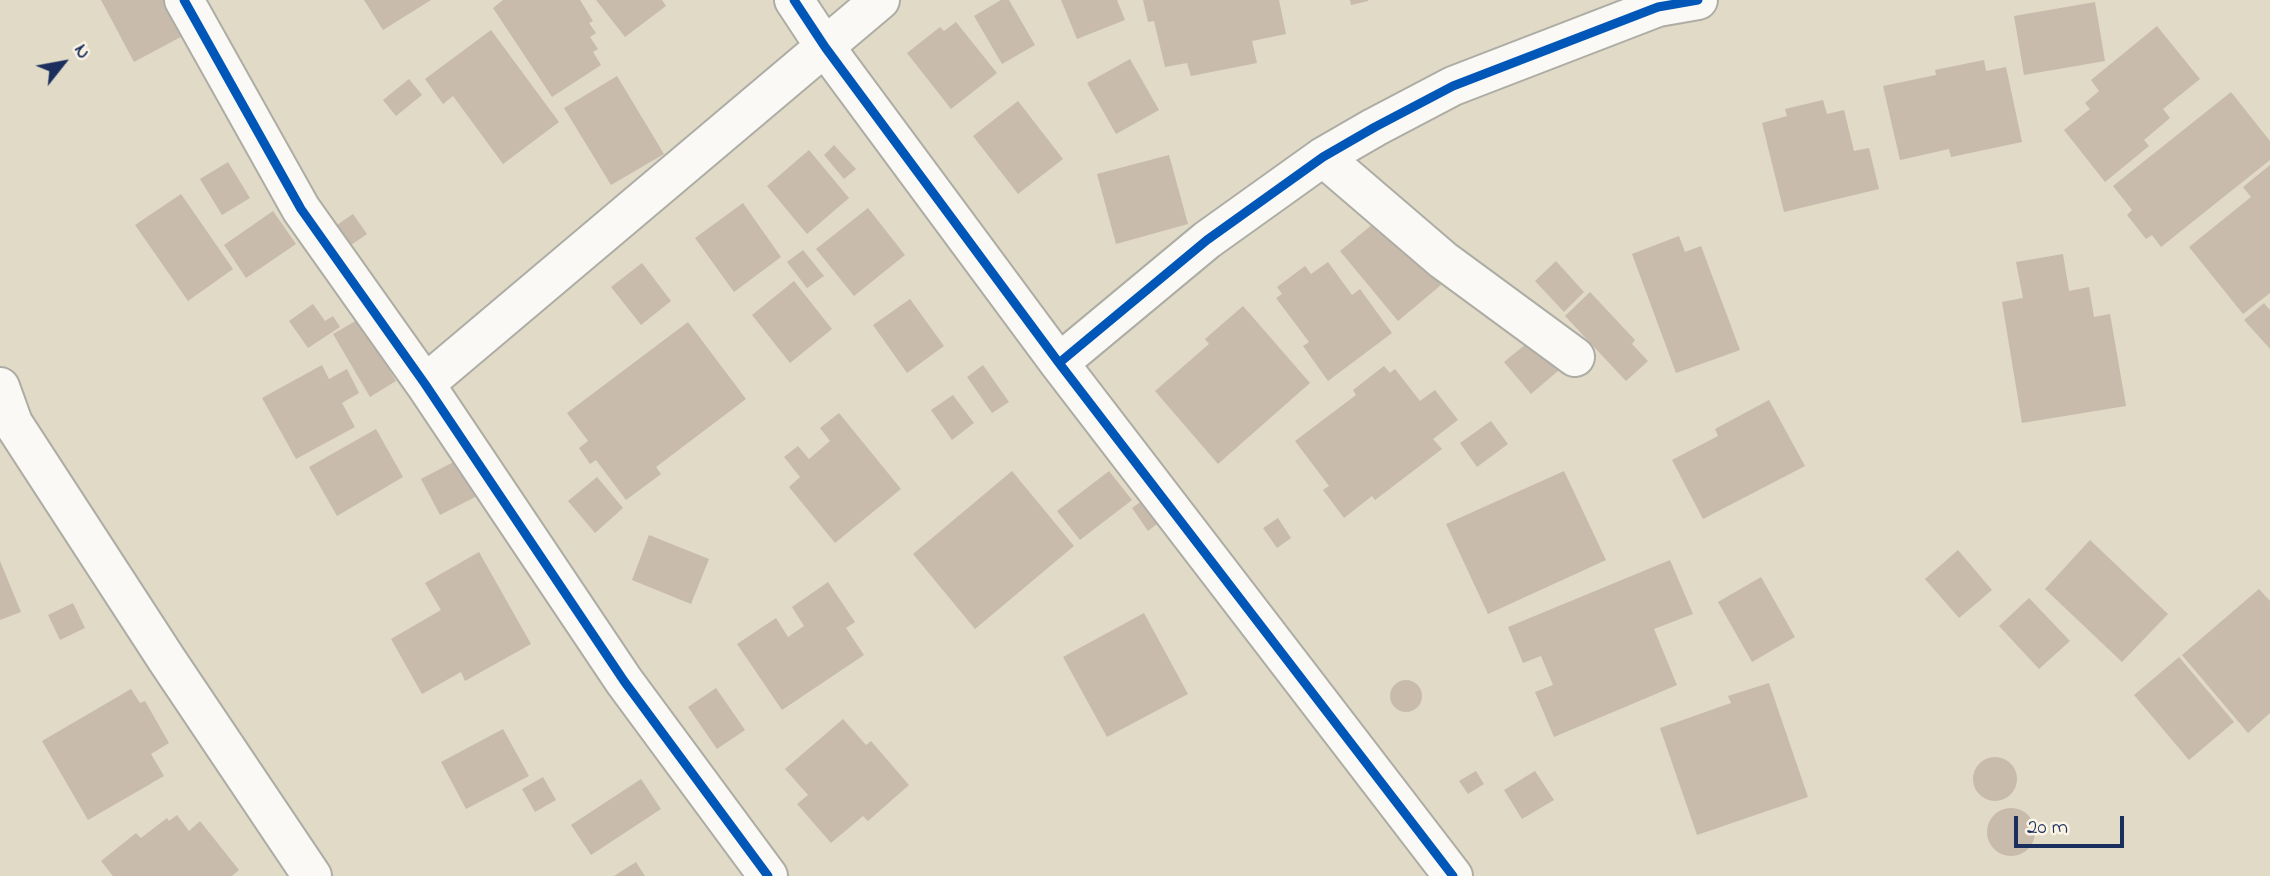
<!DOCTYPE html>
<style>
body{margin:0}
#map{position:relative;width:2270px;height:876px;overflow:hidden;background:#e0dac6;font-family:"Indie Flower",sans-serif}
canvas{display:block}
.north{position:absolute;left:28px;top:28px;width:70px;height:70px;-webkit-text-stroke:5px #fcf5e5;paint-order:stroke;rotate:59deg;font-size:19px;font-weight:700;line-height:28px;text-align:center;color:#1b2f5e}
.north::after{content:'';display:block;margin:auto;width:24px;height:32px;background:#1b2f5e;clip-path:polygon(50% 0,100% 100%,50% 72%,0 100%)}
.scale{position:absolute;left:2014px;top:816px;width:110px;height:32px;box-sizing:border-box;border:4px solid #1b2f5e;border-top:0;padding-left:9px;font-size:21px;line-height:24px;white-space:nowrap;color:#1b2f5e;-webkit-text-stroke:5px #fcf5e5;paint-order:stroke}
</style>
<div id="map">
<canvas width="2270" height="876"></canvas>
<div class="north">N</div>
<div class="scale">20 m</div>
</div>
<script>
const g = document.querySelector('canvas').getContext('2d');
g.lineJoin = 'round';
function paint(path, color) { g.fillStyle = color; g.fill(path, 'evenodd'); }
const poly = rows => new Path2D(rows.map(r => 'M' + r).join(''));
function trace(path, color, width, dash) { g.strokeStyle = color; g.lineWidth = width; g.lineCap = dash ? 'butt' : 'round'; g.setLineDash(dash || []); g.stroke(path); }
paint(poly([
 [101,0,173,0,190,32,134,62],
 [364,0,431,0,383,30],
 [503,0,580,0,593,21,589,23,596,33,590,37,598,49,593,52,601,65,552,97,493,8],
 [596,0,662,0,666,6,625,37],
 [1001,0,1009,0,1035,45,1002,64,974,16],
 [1061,0,1117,0,1125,20,1077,39],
 [1143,0,1279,0,1286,34,1252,41,1257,63,1191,76,1187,63,1165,67,1154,21,1148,22],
 [1350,0,1368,0,1368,1,1351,5],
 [2095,2,2105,61,2024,75,2014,16],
 [956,22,997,73,951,109,907,53,940,27,944,31],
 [2157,26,2200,79,2163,109,2170,118,2144,140,2149,146,2105,182,2064,130,2090,109,2085,103,2099,91,2091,80],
 [491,30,559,122,503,164,453,96,443,104,425,79],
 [1130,59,1159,110,1116,134,1087,83],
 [1984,60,1986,71,2006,67,2022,142,1951,157,1949,149,1900,160,1883,86,1936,75,1935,70],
 [617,76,664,154,611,185,564,108],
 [409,79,422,95,396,116,383,100],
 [2231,92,2270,141,2270,160,2161,247,2152,235,2146,239,2127,215,2132,210,2113,186],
 [1823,100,1827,114,1844,110,1854,151,1869,148,1879,189,1784,212,1762,123,1787,116,1785,109],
 [1018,101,1063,159,1018,194,973,136],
 [834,145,856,169,844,179,824,155],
 [809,150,849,198,807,234,767,186],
 [1169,155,1188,224,1116,244,1097,174],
 [228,162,250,198,222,215,200,179],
 [2270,165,2270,293,2243,314,2189,247,2251,197,2243,187],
 [181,194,233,269,188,301,135,225],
 [743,203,781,257,734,292,695,238],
 [868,208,905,255,854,296,816,249],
 [273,211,296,244,246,278,224,245],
 [353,214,367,234,351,245,337,225],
 [1384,215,1441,285,1398,321,1340,251],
 [1679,236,1685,252,1701,246,1740,350,1676,373,1632,254],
 [803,250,824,276,807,288,787,262],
 [2063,254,2069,291,2089,287,2094,317,2110,314,2126,406,2022,423,2002,302,2023,298,2016,262],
 [1556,261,1584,292,1564,312,1535,281],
 [1328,262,1352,295,1360,289,1392,333,1328,381,1303,346,1309,342,1276,298,1282,294,1277,287,1305,266,1311,274],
 [642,263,671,301,641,325,611,287],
 [794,281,832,329,790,363,752,315],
 [1590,292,1635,340,1632,344,1648,361,1626,381,1565,316],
 [910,299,944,346,907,373,873,325],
 [2264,303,2270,310,2270,349,2244,320],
 [313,304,325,321,333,316,340,327,308,348,289,321],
 [1243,306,1310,383,1218,464,1155,391,1209,344,1205,339],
 [359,319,396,381,370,397,333,334],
 [688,322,746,399,656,467,661,474,626,500,596,460,590,464,579,448,588,441,567,413],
 [1538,334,1565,365,1531,394,1504,362],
 [322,365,329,379,347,369,359,393,342,403,355,427,296,459,262,398],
 [983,365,1009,402,992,413,967,377],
 [1384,366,1390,373,1395,369,1420,401,1435,390,1458,420,1433,439,1442,449,1375,500,1372,496,1344,518,1323,490,1329,486,1295,441,1356,395,1353,390],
 [953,395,974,423,952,440,931,410],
 [1769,400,1805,466,1703,519,1672,460,1718,436,1715,429],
 [839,413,901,489,835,543,789,487,800,477,784,457,798,446,809,459,830,441,820,428],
 [1491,421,1508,444,1477,467,1460,443],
 [376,429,403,477,337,516,309,467],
 [461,458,481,494,440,515,421,479],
 [1012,471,1074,546,975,629,913,554],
 [1109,471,1132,500,1080,540,1057,511],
 [1564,471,1606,560,1488,614,1446,524],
 [597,477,623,508,595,533,568,501],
 [1154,492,1170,514,1148,531,1132,508],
 [1278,518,1291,538,1277,548,1263,528],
 [649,535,709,559,691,604,632,580],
 [2090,540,2168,614,2122,662,2045,589],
 [1958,550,1992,590,1959,618,1925,579],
 [479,552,531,644,465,681,461,672,422,694,391,639,441,610,425,583],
 [1670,560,1693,614,1654,629,1677,685,1554,737,1535,692,1553,685,1541,656,1523,663,1508,627],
 [0,561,21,612,0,620],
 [1761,577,1795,637,1752,662,1718,602],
 [828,582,855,622,846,628,864,655,782,710,737,644,776,618,788,637,804,626,792,607],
 [2259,589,2270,601,2270,713,2248,733,2182,655],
 [2029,598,2070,641,2039,669,1999,626],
 [73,603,85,628,60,640,48,615],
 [1144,613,1188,694,1107,737,1063,657],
 [2179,657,2234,722,2189,760,2134,695],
 '1390 696a16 16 0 1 1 32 0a16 16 0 1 1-32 0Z',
 [1769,683,1808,797,1697,835,1660,728,1731,703,1728,696],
 [716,688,745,730,717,749,688,707],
 [131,689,140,703,145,701,169,743,151,754,164,776,88,820,42,741],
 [843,719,866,745,871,741,909,785,868,821,863,816,831,843,797,804,808,795,785,769],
 [503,729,529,776,466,809,441,762],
 '1973 779a22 22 0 1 1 44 0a22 22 0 1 1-44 0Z',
 [1476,771,1484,784,1468,794,1459,781],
 [1535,771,1554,800,1522,819,1504,790],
 [543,777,556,800,535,812,522,789],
 [641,779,661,809,591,855,571,825],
 '1987 832a24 24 0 1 1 48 0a24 24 0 1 1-48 0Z',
 [177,815,189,831,200,821,239,870,232,876,113,876,101,861,136,833,141,838,167,818,169,821],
 [636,862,645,876,614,876]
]), '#c8bbab');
const minor = poly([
 [184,0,301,209,425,384,624,681,768,876],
 [794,0,825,47,1059,363,1453,876],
 [1323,157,1443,260,1575,357],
 [1059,363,1207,240,1323,157,1375,127,1453,86,1658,7,1698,0],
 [425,384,880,0],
 [0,387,13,423,167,660,312,876]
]);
trace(minor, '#aeada5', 42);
trace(minor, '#faf9f6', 38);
trace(poly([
 [184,0,301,209,425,384,624,681,768,876],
 [794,0,825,47,1059,363,1453,876],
 [1059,363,1207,240,1323,157,1375,127,1453,86,1658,7,1698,0]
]), '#0057b8', 9);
</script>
